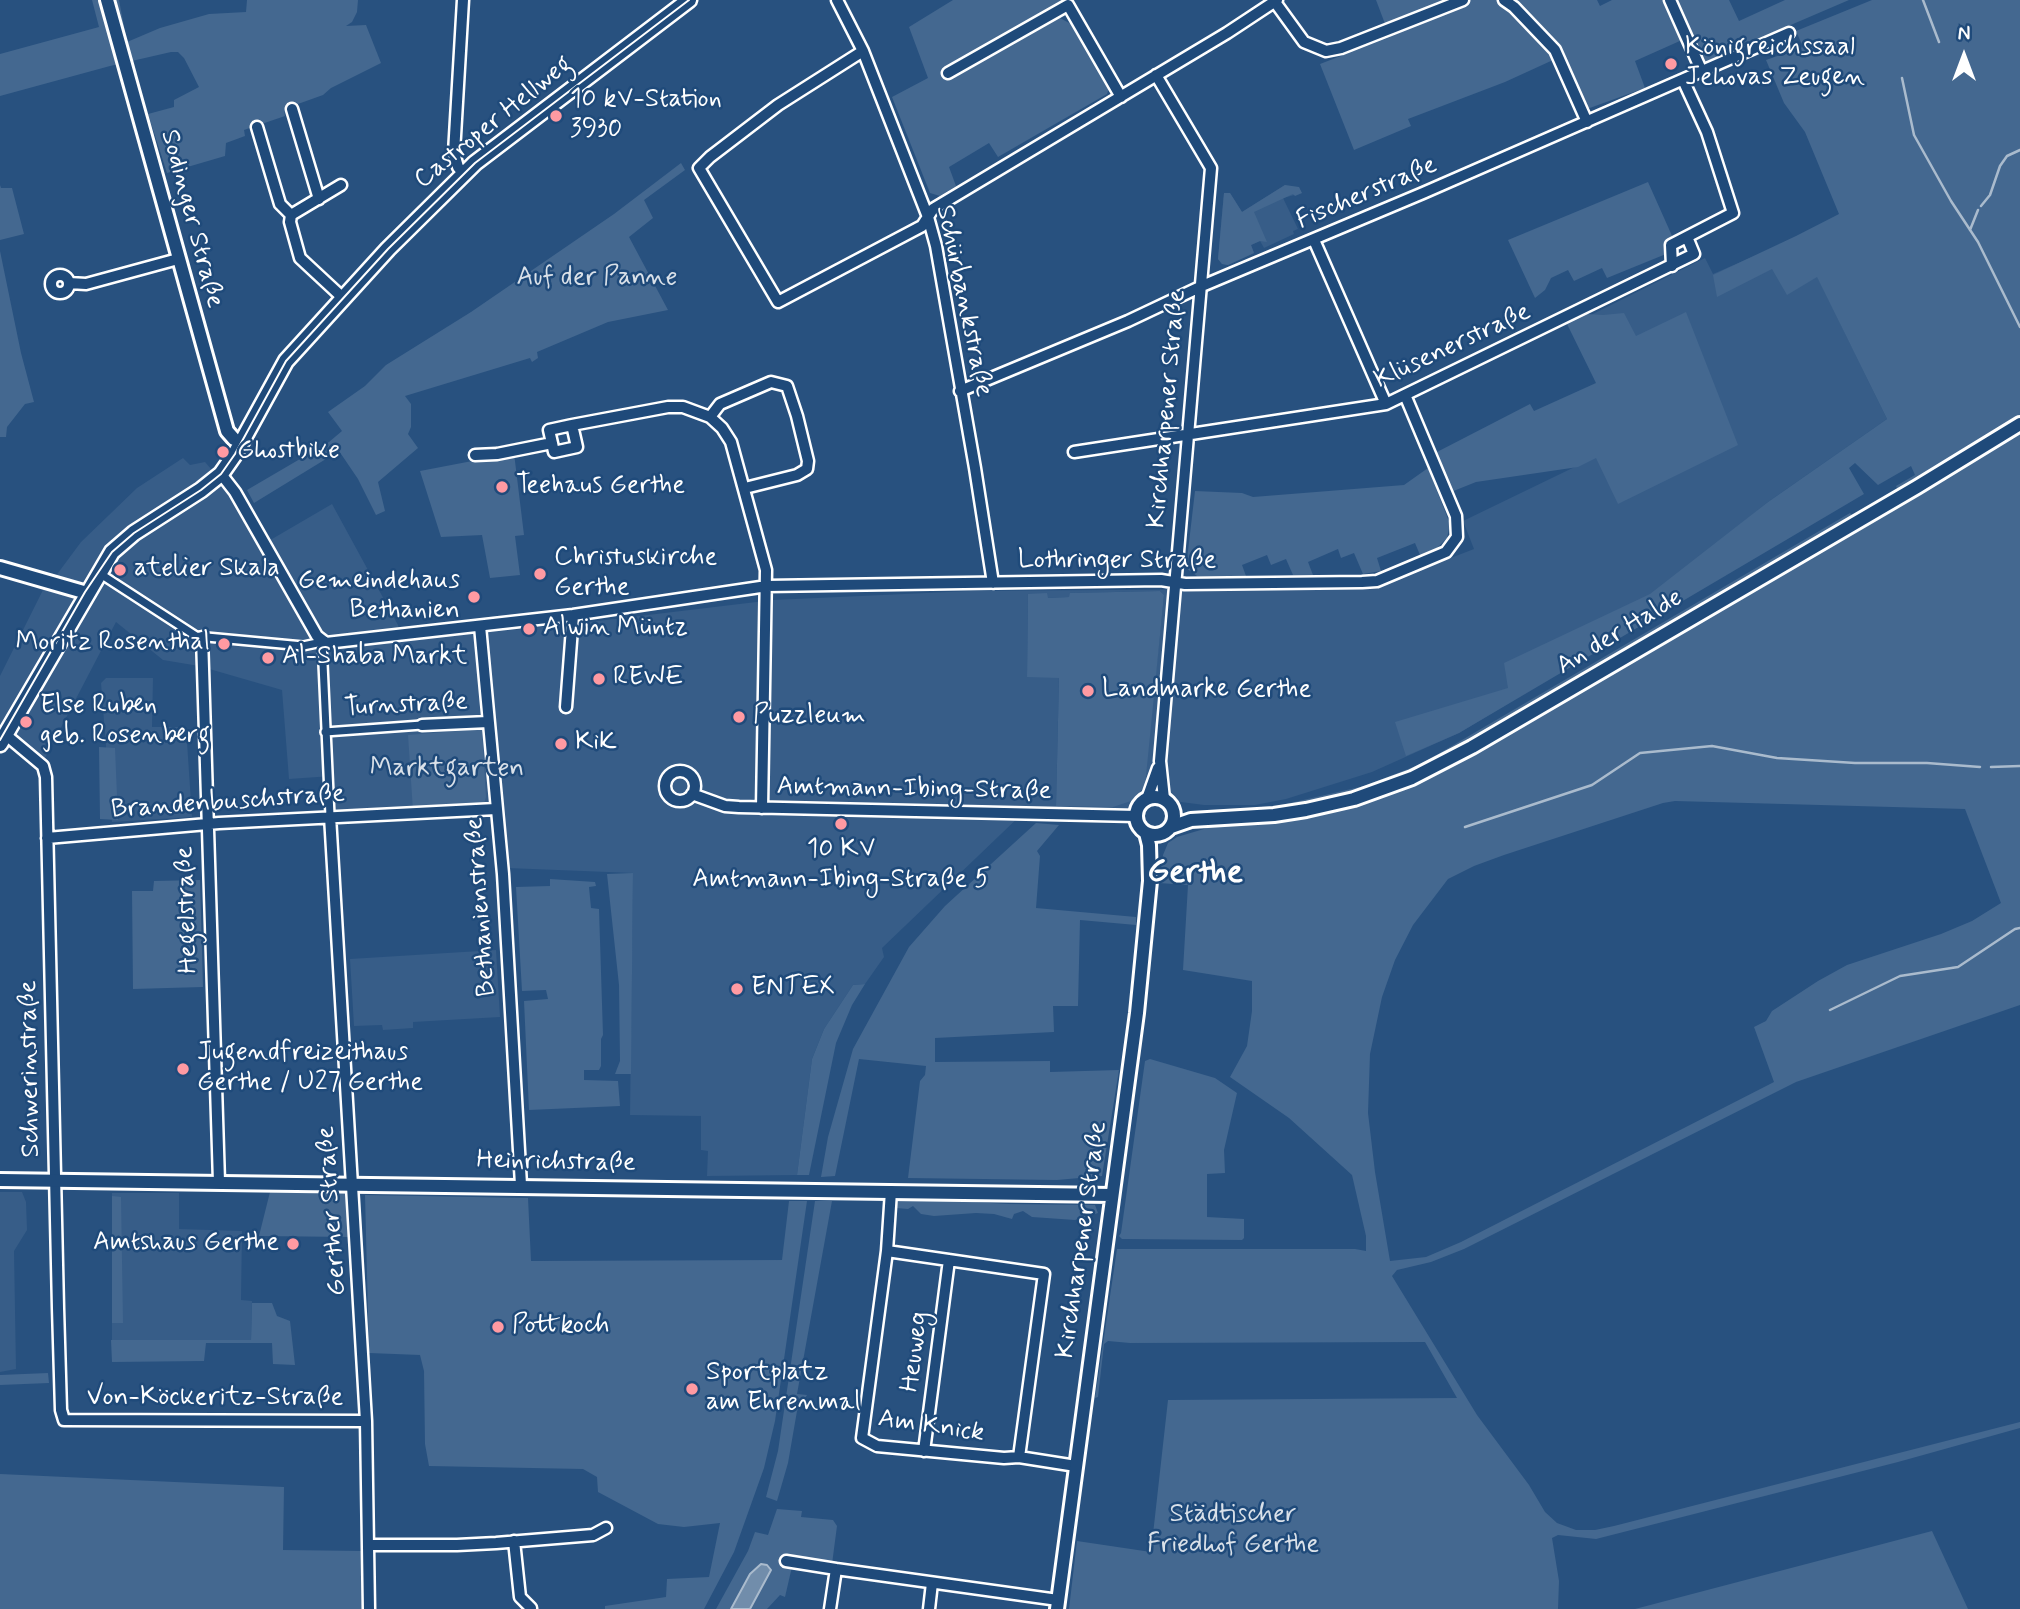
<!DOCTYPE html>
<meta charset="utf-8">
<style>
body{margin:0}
#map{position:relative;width:2020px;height:1609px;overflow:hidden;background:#28517f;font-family:Mynerve,sans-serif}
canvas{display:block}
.north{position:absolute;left:1929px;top:21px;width:70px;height:70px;-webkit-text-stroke:5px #1f4a7a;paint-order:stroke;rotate:0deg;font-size:19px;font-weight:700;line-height:28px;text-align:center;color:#fff}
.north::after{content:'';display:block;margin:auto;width:24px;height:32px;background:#fff;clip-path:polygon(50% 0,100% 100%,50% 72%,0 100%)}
</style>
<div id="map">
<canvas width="2020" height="1609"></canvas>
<div class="north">N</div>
</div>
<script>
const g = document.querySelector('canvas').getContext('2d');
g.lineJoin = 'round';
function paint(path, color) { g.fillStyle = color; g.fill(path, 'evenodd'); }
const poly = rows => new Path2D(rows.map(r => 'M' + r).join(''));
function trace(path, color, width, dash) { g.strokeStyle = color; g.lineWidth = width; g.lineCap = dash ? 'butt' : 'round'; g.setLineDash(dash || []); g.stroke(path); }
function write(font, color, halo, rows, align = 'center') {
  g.font = font + ' Mynerve,sans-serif'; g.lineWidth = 5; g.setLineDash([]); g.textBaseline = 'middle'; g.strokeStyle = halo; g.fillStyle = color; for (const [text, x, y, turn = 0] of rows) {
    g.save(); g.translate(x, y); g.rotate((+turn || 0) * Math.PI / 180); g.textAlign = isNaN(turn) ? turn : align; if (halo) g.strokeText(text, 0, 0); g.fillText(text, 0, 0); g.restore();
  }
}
paint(poly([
 [1285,185,1302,193,1283,198,1298,229,1293,231,1294,234,1264,248,1260,241,1251,245,1254,253,1228,265,1222,264,1218,259,1224,193,1230,193,1242,212],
 [1798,237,1887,419,1768,502,1554,676,1459,733,1372,772,1286,799,1255,805,1204,805,1181,802,1156,793,1145,794,1135,804,1132,812,1024,812,882,948,884,957,865,984,853,985,824,1029,812,1059,797,1175,707,1176,708,1151,701,1150,701,1116,630,1115,633,873,507,868,500,806,335,814,332,776,289,779,282,690,199,666,163,660,116,622,44,760,17,736,3,726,0,730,0,676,44,588,58,573,81,542,137,488,183,458,190,465,205,462,212,470,229,492,260,546,332,504,398,625,401,641,581,623,773,600,970,591,1373,588,1474,549,1463,521,1618,446,1589,316,1705,258,1713,274],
 [1160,591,1164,595,1143,790,1134,800,1056,806,1059,677,1027,677,1028,594,1047,594,1047,598,1070,597,1070,593],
 [106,678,153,678,152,727,186,727,192,817,112,822,101,683],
 [496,950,500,1017,413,1022,413,1028,383,1030,382,1025,354,1026,350,959],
 [0,1192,22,1192,26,1202,27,1230,14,1251,16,1369,0,1372],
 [112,1193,179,1193,179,1229,242,1231,241,1300,252,1301,251,1340,112,1340]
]), '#375d88');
paint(poly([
 [92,0,119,0,127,42,160,28,209,14,246,12,247,0,358,0,357,12,352,22,346,26,366,25,381,63,331,88,323,95,284,109,285,116,244,130,245,136,226,143,225,156,167,173,148,114,174,107,174,100,199,87,184,58,178,52,171,52,110,66,0,96,0,54,99,27],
 [953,0,1064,0,1053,6,1058,17,1073,25,1109,88,1107,94,998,157,989,143,949,167,956,186,940,196,930,193,892,97,928,78,909,27],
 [1376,0,1597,0,1600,6,1612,0,1729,0,1739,21,1785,0,1849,0,1702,63,1691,36,1635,61,1645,88,1587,109,1564,55,1505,82,1408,119,1411,126,1354,150,1320,64,1390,37],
 [1872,0,2020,0,2020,1005,1796,1082,1464,1249,1431,1262,1397,1270,1392,1276,1477,1415,1529,1485,1545,1512,1557,1523,1576,1530,1595,1530,1614,1526,2020,1422,2020,1428,1898,1462,1596,1539,1558,1535,1552,1538,1559,1581,1558,1609,1069,1609,1077,1541,1151,1552,1168,1400,1457,1398,1425,1342,1130,1343,1108,1341,1104,1344,1098,1397,1095,1398,1117,1249,1355,1249,1366,1251,1366,1236,1352,1175,1289,1118,1230,1077,1247,1046,1252,1011,1252,981,1183,970,1188,885,1159,883,1163,855,1168,843,1177,837,1214,826,1302,817,1345,807,1388,795,1429,778,1924,493,1917,479,1898,490,1896,486,1915,475,1911,466,1878,485,1855,463,1849,468,1864,494,1459,733,1406,756,1395,722,1508,688,1504,663,1650,594,1768,502,1887,419,1817,277,1787,295,1772,269,1717,297,1713,275,1796,236,1839,214,1805,132,1784,103,1766,60,1803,47,1796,31],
 [1675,801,1965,809,2001,903,1972,921,1941,934,1847,965,1818,981,1772,1011,1766,1021,1754,1027,1774,1082,1461,1242,1426,1257,1390,1261,1375,1172,1368,1113,1370,1054,1382,997,1395,960,1413,925,1448,879,1474,866,1504,855,1663,803],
 [681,163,685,170,644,200,653,218,629,237,668,310,608,322,537,352,538,358,532,362,530,358,405,396,411,404,411,427,408,434,418,448,378,482,385,511,376,515,358,479,339,451,254,503,247,490,329,442,342,431,328,412,365,386,386,365,471,312,614,214],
 [1648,182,1673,238,1666,241,1666,254,1607,278,1602,268,1574,281,1568,270,1551,278,1545,290,1535,298,1508,240],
 [0,185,1,188,12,188,24,234,0,240],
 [1285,185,1299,187,1302,193,1295,196,1293,194,1254,212,1267,242,1260,241,1251,245,1254,253,1228,265,1222,264,1218,259,1224,193,1230,193,1242,212],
 [0,251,21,353,34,402,25,404,7,427,6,437,0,437],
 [1686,312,1738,445,1618,504,1596,458,1578,467,1476,482,1451,492,1435,453,1530,404,1534,411,1596,383,1567,324,1586,314,1603,315,1624,313,1636,336],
 [514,453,524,535,515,536,520,575,490,578,482,535,441,537,420,471],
 [1428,468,1450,524,1447,538,1437,548,1420,555,1415,543,1377,558,1381,571,1363,574,1354,553,1341,558,1338,549,1308,562,1313,575,1293,575,1286,559,1271,565,1267,555,1242,565,1246,576,1197,576,1186,568,1195,491,1242,493,1253,497,1404,485],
 [1850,513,1853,516,1423,767,1365,790,1326,801,1286,808,1286,804,1364,786,1421,764],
 [1160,591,1164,595,1145,786,1134,800,1113,807,1056,806,1059,678,1027,677,1028,594,1047,593,1048,598,1069,597,1070,593],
 [482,729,486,797,483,807,413,811,408,735],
 [99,747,115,748,118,820,100,819],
 [1036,823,1059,825,1037,851,1040,856,1036,908,1136,917,1136,925,1080,920,1078,1006,1053,1006,1054,1032,935,1038,935,1062,1050,1061,1050,1072,1119,1070,1102,1176,1057,1180,908,1178,920,1081,925,1075,926,1066,859,1059,835,1176,821,1177,828,1137,853,1049,909,947,945,906],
 [633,873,631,1074,615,1074,620,1061,619,985,607,874],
 [550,879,595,882,596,886,589,887,591,908,599,909,603,1035,601,1039,601,1066,599,1070,584,1070,584,1080,618,1081,620,1106,529,1110,524,1001,548,999,546,990,522,991,516,887,550,886],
 [200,880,203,987,133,989,132,891,153,891,154,881],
 [865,984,852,1005,836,1043,809,1175,797,1175,812,1059,824,1029,853,985],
 [1150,1059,1215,1078,1237,1093,1224,1150,1225,1173,1207,1174,1207,1217,1244,1219,1244,1238,1242,1240,1122,1239,1119,1236,1121,1233,1145,1061],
 [270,1192,350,1194,350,1237,259,1236],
 [365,1195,528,1198,531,1261,782,1260,789,1201,807,1201,775,1421,764,1468,734,1552,704,1609,605,1609,605,1606,666,1597,667,1579,709,1577,720,1523,684,1527,658,1524,598,1492,597,1477,583,1469,429,1466,425,1444,424,1371,420,1355,369,1353],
 [112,1196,121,1197,123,1323,112,1323],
 [899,1198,1009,1204,1095,1205,1098,1213,1075,1220,1032,1217,1023,1211,1014,1214,1012,1219,994,1214,976,1213,934,1216,921,1214,913,1206,908,1209,896,1208],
 [815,1201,832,1201,797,1394,807,1395,797,1411,788,1463,777,1501,766,1497,778,1451],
 [252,1303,272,1303,277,1316,290,1321,295,1365,273,1364,272,1343,206,1343,204,1361,112,1362,111,1340,251,1340],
 [48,1373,49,1383,0,1385,0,1375],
 [0,1474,284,1487,283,1550,364,1551,362,1609,0,1609],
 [777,1509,802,1511,801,1517,833,1520,837,1526,832,1564,794,1558,785,1597,780,1595,767,1609,716,1609,748,1551,755,1532,768,1535],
 [1932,1531,1968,1609,1635,1609]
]), '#446890');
const water = poly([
 [761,1564,767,1565,771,1570,750,1609,731,1609,750,1574,761,1564]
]);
paint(water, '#718dab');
trace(water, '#aabbcd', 2);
trace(poly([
 [1923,0,1939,42],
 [1902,78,1914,135,1951,201,1978,242,2020,327],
 [1981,206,1990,195,2000,166,2007,156,2020,150],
 [1970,230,1978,210],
 [1991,767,2020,766],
 [1465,827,1592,785,1640,753,1712,746,1777,758,1855,763,1927,763,1980,767],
 [1830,1010,1900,976,1958,967,2015,929,2020,928]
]), '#aabbcd', 2.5);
const pedestrian = poly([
 [99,573,196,636,303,646,322,642,330,816],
 [325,732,422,725]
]);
const minor = poly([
 [837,0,863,51,928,217,936,246,975,468,993,583],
 [1504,0,1514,7,1555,50,1587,122],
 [1670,0,1702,72],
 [1275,2,1304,42,1326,51,1341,48,1463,0],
 [863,51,778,105,710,157,699,168,778,302,922,226,933,209,1227,33,1277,0],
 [948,73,1068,5,1121,97],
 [1156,75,1211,168,1160,761,1164,799],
 [292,109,319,199],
 [257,127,280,204,291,215],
 [463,173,458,167,454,153,463,0],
 [341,185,291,215,290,222,300,258,343,298],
 [1314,240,1386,404],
 [1672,266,1671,245,1733,213,1707,132,1683,80],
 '51 284a9 9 0 1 1 18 0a9 9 0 1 1-18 0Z',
 [69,283,86,284,178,259],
 [960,391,1128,321,1202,286,1423,193,1789,33],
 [710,417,720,404,771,382,787,386,797,416,808,461,807,469,797,475,745,488],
 [572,425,577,447,554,452,549,430,572,425,668,407,683,407,710,417,722,428,731,442,766,570,762,808],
 [1074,452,1386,404,1694,254,1687,237],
 [475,455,497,454,552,443],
 [221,474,235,492,317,636,326,643,573,615,767,586,1161,580,1185,584,1362,582,1377,581,1446,552,1457,537,1456,516,1405,395],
 [480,626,503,874,521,1185],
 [202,637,219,1182],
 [566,707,573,615],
 [422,725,488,722],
 [6,735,43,766,46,777,58,1308,61,1410,64,1420,366,1421],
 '665 786a15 15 0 1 1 30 0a15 15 0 1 1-30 0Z',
 [692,794,725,806,739,807,1136,816],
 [1147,799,1158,768],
 [330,816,366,1421,369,1609],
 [47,838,219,823,496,809],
 [891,1191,887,1251,862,1438,877,1446,1004,1458,1019,1457,1076,1466],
 [887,1251,1044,1274,1019,1457],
 [924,1451,949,1260],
 [514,1541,520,1597,531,1608],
 [369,1545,457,1545,496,1543,593,1535,606,1528],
 [786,1561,836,1569],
 [830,1609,836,1569,1058,1600],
 [929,1609,932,1583]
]);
const tertiary = poly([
 [107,0,227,431,234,439,242,442],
 [0,568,87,593],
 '1136 816a19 19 0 1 1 38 0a19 19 0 1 1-38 0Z',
 [1171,827,1191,820,1274,815,1306,810,1354,799,1412,778,1472,747,1917,487,2020,424],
 [0,1180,1112,1195],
 [1057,1609,1137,1013,1150,881,1149,845,1146,833]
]);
const secondary = poly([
 [0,744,112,552,134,533,201,490,221,474,235,454,286,361,388,249,475,163,689,0]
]);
trace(pedestrian, '#fff', 12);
trace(minor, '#fff', 15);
trace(tertiary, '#fff', 18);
trace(secondary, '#fff', 19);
trace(pedestrian, '#1f4a7a', 7);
trace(minor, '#1f4a7a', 10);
trace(tertiary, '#1f4a7a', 12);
trace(secondary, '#1f4a7a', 14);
trace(poly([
 [0,740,85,592,112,552,134,533,201,490,221,474,235,454,286,361,388,249,475,163,689,0]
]), '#fff', 2);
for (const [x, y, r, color] of [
 [1671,64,7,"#ff9aa2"],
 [556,116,7,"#ff9aa2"],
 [223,452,7,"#ff9aa2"],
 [502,487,7,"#ff9aa2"],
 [120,570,7,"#ff9aa2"],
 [540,574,7,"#ff9aa2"],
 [474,597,7,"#ff9aa2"],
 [529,629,7,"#ff9aa2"],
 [224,644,7,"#ff9aa2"],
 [268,658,7,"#ff9aa2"],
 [599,679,7,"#ff9aa2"],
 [1088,691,7,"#ff9aa2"],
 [739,717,7,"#ff9aa2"],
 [26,722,7,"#ff9aa2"],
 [561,744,7,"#ff9aa2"],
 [841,824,7,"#ff9aa2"],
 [737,989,7,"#ff9aa2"],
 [183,1069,7,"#ff9aa2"],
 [293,1244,7,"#ff9aa2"],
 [498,1327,7,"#ff9aa2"],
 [692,1389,7,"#ff9aa2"]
]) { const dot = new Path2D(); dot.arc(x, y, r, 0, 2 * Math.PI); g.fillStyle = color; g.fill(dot); trace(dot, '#1f4a7a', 2.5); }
write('26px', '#fff', '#1f4a7a', [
 ["Königreichssaal",1685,49],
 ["Jehovas Zeugen",1685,79],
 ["10 kV-Station",570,101],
 ["3930",570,131],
 ["Ghostbike",237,452],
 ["Teehaus Gerthe",516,487],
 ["Christuskirche",554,559],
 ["Gerthe",554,589],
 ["atelier Skala",134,570],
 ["Gemeindehaus",460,582,"right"],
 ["Bethanien",460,612,"right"],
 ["Alwin Müntz",543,629],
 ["Moritz Rosenthal",210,644,"right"],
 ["Al-Shaba Markt",282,658],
 ["REWE",613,679],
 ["Landmarke Gerthe",1102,691],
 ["Else Ruben",40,707],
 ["geb. Rosenberg",40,737],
 ["Puzzleum",753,717],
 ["KiK",575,744],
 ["10 KV",841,851,"center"],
 ["Amtmann-Ibing-Straße 5",841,881,"center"],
 ["ENTEX",751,989],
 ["Jugendfreizeithaus",197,1054],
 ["Gerthe / U27 Gerthe",197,1084],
 ["Amtshaus Gerthe",279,1244,"right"],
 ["Pottkoch",512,1327],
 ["Sportplatz",706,1374],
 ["am Ehrenmal",706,1404]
], 'left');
write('26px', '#fff', '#1f4a7a', [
 ["Castroper Hellweg",494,123,-39],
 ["Fischerstraße",1367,194,-23],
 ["Sodinger Straße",191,219,75],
 ["Schürbankstraße",963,301,78],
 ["Klüsenerstraße",1453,347,-25],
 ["Kirchharpener Straße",1168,409,-85],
 ["Lothringer Straße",1117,562],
 ["An der Halde",1620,633,-31],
 ["Turnstraße",406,706,-3],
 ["Amtmann-Ibing-Straße",914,790,1],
 ["Brandenbuschstraße",228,803,-4],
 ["Bethanienstraße",482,907,-94],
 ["Hegelstraße",188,910,-92],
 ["Schwerinstraße",31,1069,-91],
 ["Heinrichstraße",556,1163,1],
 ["Gerther Straße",333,1211,-94],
 ["Kirchharpener Straße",1083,1240,-82],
 ["Heuweg",916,1352,-83],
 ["Von-Köckeritz-Straße",215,1399],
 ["Am Knick",931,1427,8]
]);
write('26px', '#dae1e9', '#1f4a7a', [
 ["Auf der Panne",597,279],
 ["Marktgarten",447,770],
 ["Städtischer",1233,1516],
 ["Friedhof Gerthe",1233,1546]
]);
write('bold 33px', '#fff', '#1f4a7a', [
 ["Gerthe",1195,874]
]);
</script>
